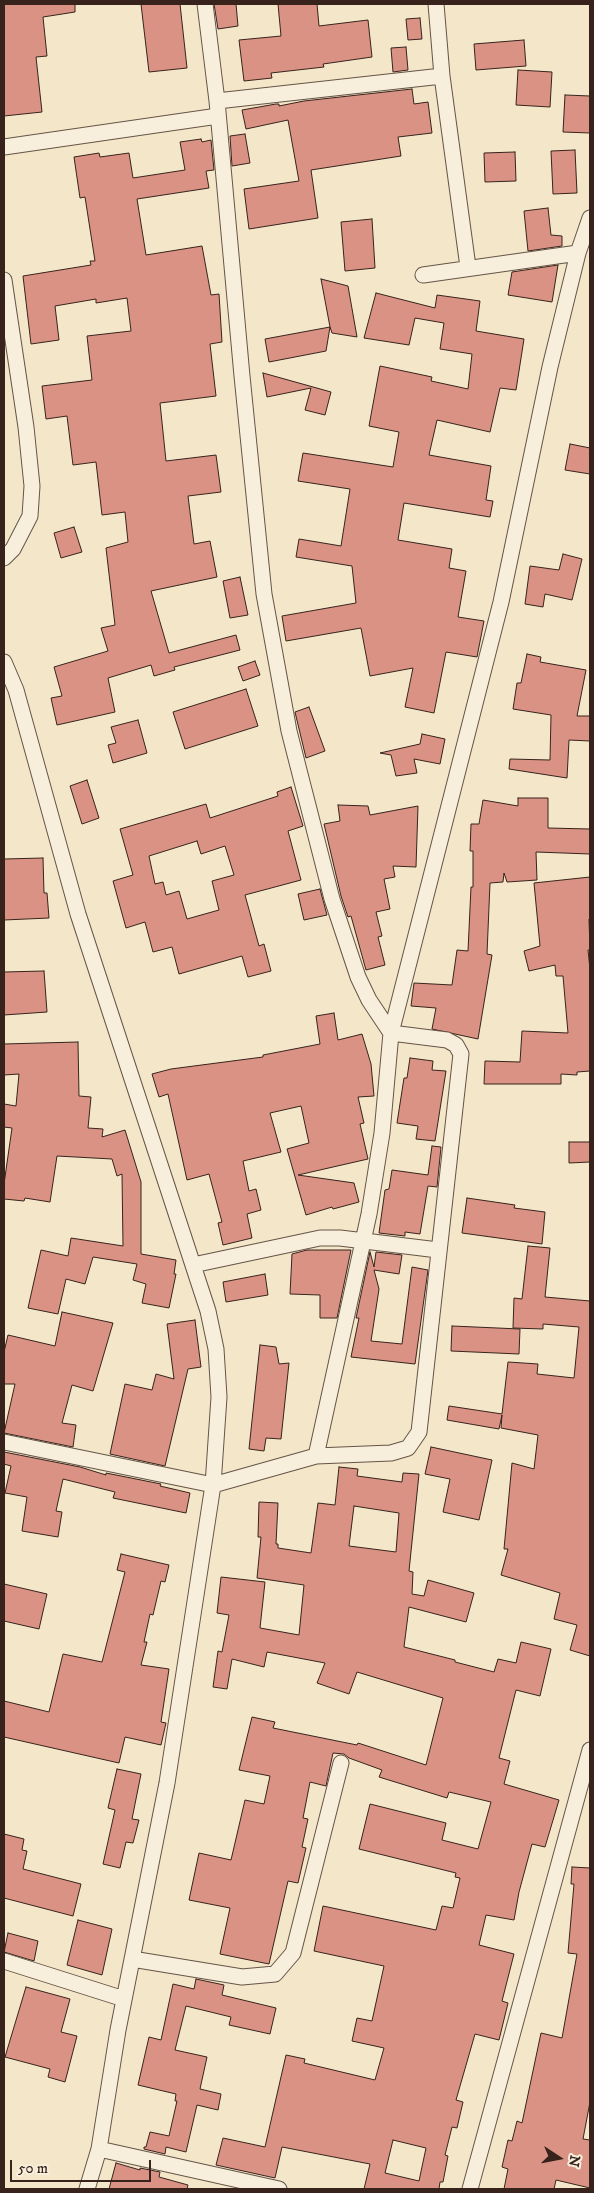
<!DOCTYPE html>
<style>
body{margin:0}
#map{position:relative;width:594px;height:2193px;overflow:hidden;background:#f3e6c9;font-family:"IM FELL DW Pica",serif}
canvas{display:block}
.frame{position:absolute;inset:0;border:5px solid #37231b;pointer-events:none}
.north{position:absolute;left:534px;top:2133px;width:50px;height:50px;-webkit-text-stroke:4px #f7efdc;paint-order:stroke;rotate:101deg;font-size:14px;font-weight:700;line-height:20px;text-align:center;color:#37231b}
.north::after{content:'';display:block;margin:auto;width:18px;height:22px;background:#37231b;clip-path:polygon(50% 0,100% 100%,50% 72%,0 100%)}
.scale{position:absolute;left:10px;top:2160px;width:141px;height:22px;box-sizing:border-box;border:2px solid #37231b;border-top:0;padding-left:6px;font-size:15px;line-height:18px;white-space:nowrap;color:#37231b;-webkit-text-stroke:4px #f7efdc;paint-order:stroke}
</style>
<div id="map">
<canvas width="594" height="2193"></canvas>
<div class="frame"></div>
<div class="north">N</div>
<div class="scale">50 m</div>
</div>
<script>
const g = document.querySelector('canvas').getContext('2d');
g.lineJoin = 'round';
function paint(path, color) { g.fillStyle = color; g.fill(path, 'evenodd'); }
const poly = rows => new Path2D(rows.map(r => 'M' + r).join(''));
function trace(path, color, width, dash) { g.strokeStyle = color; g.lineWidth = width; g.lineCap = dash ? 'butt' : 'round'; g.setLineDash(dash || []); g.stroke(path); }
const building = poly([
 [4,4,75,4,75,12,43,17,47,56,36,57,42,112,4,116,4,4],
 [141,4,180,4,187,68,149,72,141,4],
 [214,4,236,4,238,26,218,29,214,4],
 [278,4,317,4,319,26,368,20,372,57,323,64,324,67,271,73,272,78,244,81,239,40,281,36,278,4],
 [420,18,422,39,408,40,406,19,420,18],
 [524,40,526,66,476,70,474,44,524,40],
 [406,47,408,70,393,72,391,48,406,47],
 [518,70,552,72,550,107,516,105,518,70],
 [412,89,414,104,428,102,432,133,398,137,401,156,311,170,318,218,249,229,244,189,299,181,288,120,246,129,242,110,276,104,279,104,279,106,304,101,412,89],
 [565,95,590,96,590,133,563,132,565,95],
 [245,134,250,163,232,166,230,136,245,134],
 [201,139,202,142,211,140,214,170,206,171,209,188,137,199,146,255,202,246,211,295,219,294,222,342,210,344,216,396,160,403,166,461,216,455,221,492,188,496,194,544,210,541,217,577,151,591,169,653,236,635,240,650,174,667,175,670,154,676,151,665,108,678,115,712,57,725,51,698,62,696,54,667,108,651,101,628,115,625,106,548,128,542,125,512,102,515,96,462,73,465,67,416,46,419,42,386,92,380,87,336,131,331,127,298,96,303,96,299,55,306,59,340,31,344,23,276,91,265,90,261,95,261,85,197,80,198,74,157,99,153,100,157,129,153,133,178,185,170,180,142,201,139],
 [575,150,577,193,553,194,551,151,575,150],
 [515,152,516,181,485,182,484,153,515,152],
 [548,208,551,235,562,236,562,246,528,251,524,211,548,208],
 [372,219,375,268,345,271,341,222,372,219],
 [558,265,552,302,508,295,512,272,558,265],
 [321,279,348,286,357,337,332,333,330,327,326,351,269,362,265,339,330,327,321,279],
 [376,293,435,308,437,295,480,301,476,331,524,339,516,390,500,388,490,432,437,420,429,455,491,466,486,500,493,501,490,517,404,503,398,540,452,549,449,568,466,571,458,617,484,621,477,657,446,652,434,713,405,707,413,668,370,676,361,628,286,641,282,616,356,603,352,566,296,557,299,539,341,546,350,489,298,481,303,453,393,467,399,432,369,426,380,366,432,377,431,381,468,389,472,354,440,349,444,323,415,318,409,345,364,338,376,293],
 [263,373,331,392,325,415,305,410,311,388,267,397,263,373],
 [570,444,590,448,590,474,565,470,570,444],
 [74,527,82,552,61,558,54,533,74,527],
 [563,554,582,559,572,600,545,594,543,607,525,604,530,566,559,570,563,554],
 [240,577,248,615,230,618,223,581,240,577],
 [527,654,541,657,540,662,586,670,577,716,590,716,590,741,569,740,567,778,509,769,510,759,550,760,551,715,513,709,517,683,521,683,527,654],
 [255,661,260,675,243,681,238,667,255,661],
 [246,689,258,726,185,749,173,712,246,689],
 [309,707,325,751,306,758,295,712,309,707],
 [138,720,147,753,113,763,108,745,116,743,111,727,138,720],
 [422,734,445,739,440,764,414,759,417,773,396,776,391,755,380,753,420,744,422,734],
 [87,780,99,818,82,824,70,786,87,780],
 [291,787,303,826,288,831,301,880,245,895,259,946,264,944,271,971,248,977,242,956,179,974,172,947,153,952,145,922,126,928,113,881,133,875,120,829,206,804,210,818,278,796,277,792,291,787],
 [197,841,201,854,225,846,234,875,212,881,219,910,187,919,179,891,166,895,163,882,155,884,149,856,197,841],
 [518,798,548,798,548,828,590,829,590,854,536,852,537,880,507,882,504,873,503,882,490,883,487,954,492,955,478,1039,432,1029,436,1008,411,1006,414,983,452,985,457,950,468,951,471,887,473,887,473,851,470,851,471,824,479,824,483,800,518,806,518,798],
 [338,805,368,806,370,815,418,806,416,867,393,866,395,877,384,879,390,909,376,912,382,936,378,937,385,965,366,970,351,916,348,917,341,896,324,824,340,821,338,805],
 [43,858,44,893,47,893,49,918,4,920,4,859,43,858],
 [590,877,590,919,589,919,590,950,588,950,590,969,590,1071,577,1072,577,1075,561,1074,561,1084,484,1084,485,1061,520,1062,522,1031,568,1033,563,976,556,976,555,965,529,971,524,951,540,946,534,883,590,877],
 [320,889,327,915,304,920,298,894,320,889],
 [44,971,47,1012,4,1015,4,972,44,971],
 [334,1013,338,1040,362,1034,371,1064,374,1096,358,1097,364,1123,360,1124,368,1159,298,1175,354,1183,359,1202,333,1209,332,1207,306,1215,287,1149,309,1143,301,1106,270,1113,281,1152,243,1161,249,1191,256,1189,261,1210,247,1214,252,1238,223,1245,218,1223,222,1222,209,1174,187,1180,168,1094,159,1097,152,1074,171,1069,263,1057,263,1055,320,1044,316,1016,334,1013],
 [78,1042,79,1096,91,1097,88,1128,103,1129,102,1137,125,1130,141,1182,141,1254,176,1260,174,1274,176,1274,169,1308,142,1303,146,1284,133,1280,137,1264,93,1257,85,1284,66,1279,58,1314,28,1308,41,1250,68,1256,71,1238,123,1246,122,1174,117,1176,112,1159,57,1156,50,1202,25,1198,24,1201,4,1199,4,1184,12,1128,4,1127,4,1104,16,1106,19,1074,4,1075,4,1044,78,1042],
 [410,1058,433,1061,432,1070,446,1071,435,1141,416,1139,418,1126,397,1123,404,1078,407,1078,410,1058],
 [569,1142,590,1142,590,1162,569,1163,569,1142],
 [432,1146,441,1147,437,1187,428,1186,420,1234,405,1232,405,1236,379,1233,385,1190,389,1189,392,1170,428,1175,432,1146],
 [467,1198,515,1205,514,1208,545,1212,542,1244,462,1233,467,1198],
 [528,1246,550,1248,545,1297,590,1301,590,1656,570,1650,577,1625,554,1619,560,1593,501,1575,508,1549,504,1549,512,1463,534,1469,538,1435,501,1428,502,1415,499,1429,447,1420,449,1406,502,1414,508,1362,538,1364,537,1374,574,1378,579,1327,543,1324,543,1329,513,1328,514,1298,522,1299,528,1246],
 [307,1250,351,1250,337,1318,320,1318,320,1295,290,1294,292,1254,307,1250],
 [370,1252,374,1267,376,1252,402,1255,399,1274,374,1270,379,1289,371,1341,402,1344,412,1267,428,1270,415,1364,351,1357,359,1318,356,1318,370,1252],
 [265,1274,268,1295,226,1302,223,1282,265,1274],
 [62,1312,113,1323,93,1391,72,1385,62,1423,76,1425,73,1447,4,1433,15,1384,4,1384,4,1352,8,1335,55,1346,62,1312],
 [195,1320,201,1367,188,1369,165,1466,110,1454,125,1384,152,1390,156,1374,174,1379,167,1324,195,1320],
 [452,1326,520,1329,519,1354,451,1351,452,1326],
 [260,1345,276,1347,279,1364,289,1363,281,1439,266,1438,264,1451,249,1449,260,1345],
 [431,1447,492,1460,479,1520,443,1512,450,1479,425,1474,431,1447],
 [4,1452,80,1467,106,1475,106,1473,161,1484,160,1486,190,1493,186,1513,113,1498,115,1492,63,1479,56,1511,62,1512,58,1537,22,1531,27,1497,5,1493,11,1466,4,1464,4,1452],
 [339,1467,358,1469,357,1476,402,1482,403,1473,419,1474,409,1571,413,1572,412,1594,424,1596,428,1580,474,1593,466,1622,409,1607,404,1647,455,1660,455,1662,494,1672,498,1659,516,1663,521,1642,551,1649,540,1696,516,1690,499,1758,510,1761,504,1784,559,1800,545,1847,532,1844,519,1892,514,1920,486,1915,479,1945,514,1954,502,2001,508,2003,499,2040,475,2034,456,2100,463,2102,457,2128,452,2127,445,2155,448,2156,443,2182,440,2182,439,2189,364,2189,370,2164,282,2147,275,2178,216,2165,223,2138,265,2147,286,2055,305,2059,304,2063,375,2080,384,2048,352,2041,357,2018,372,2021,384,1966,314,1951,323,1906,436,1930,442,1906,453,1908,460,1878,455,1877,456,1873,359,1849,370,1804,446,1823,442,1840,478,1849,491,1802,449,1792,447,1798,379,1777,382,1770,349,1758,344,1754,333,1753,326,1786,310,1782,303,1818,308,1819,302,1847,306,1848,298,1883,288,1881,269,1964,220,1954,230,1908,189,1900,199,1853,231,1860,245,1800,264,1804,270,1776,239,1770,252,1717,275,1722,273,1728,357,1745,358,1743,426,1765,443,1698,357,1672,349,1694,317,1683,325,1663,267,1652,264,1667,232,1659,227,1689,213,1687,218,1651,222,1652,229,1615,217,1613,221,1577,265,1582,260,1628,299,1635,304,1585,257,1578,261,1537,258,1537,259,1502,278,1503,276,1544,278,1544,278,1548,311,1553,318,1503,335,1505,339,1467],
 [354,1506,399,1513,396,1552,349,1546,354,1506],
 [393,2140,426,2148,419,2181,385,2173,393,2140],
 [121,1554,169,1565,165,1582,161,1581,153,1615,150,1614,144,1642,147,1642,141,1665,169,1669,161,1722,166,1723,161,1745,125,1737,119,1763,4,1737,4,1701,49,1712,63,1654,102,1662,125,1572,117,1570,121,1554],
 [4,1584,47,1594,39,1629,4,1621,4,1584],
 [117,1769,141,1774,132,1819,139,1820,133,1843,126,1842,120,1868,103,1864,115,1810,108,1808,117,1769],
 [4,1834,24,1839,22,1850,27,1851,23,1869,81,1884,73,1916,4,1898,4,1834],
 [572,1867,590,1868,590,2102,583,2139,590,2140,590,2188,556,2180,554,2189,504,2189,508,2169,502,2167,508,2140,512,2141,517,2121,522,2123,541,2033,562,2038,577,1954,568,1953,574,1884,571,1884,572,1867],
 [78,1920,112,1929,102,1975,67,1965,78,1920],
 [8,1933,38,1941,34,1961,4,1952,8,1933],
 [196,1979,224,1985,222,1995,276,2008,270,2034,229,2025,231,2017,186,2006,175,2050,207,2057,200,2089,221,2094,218,2110,197,2105,186,2152,166,2147,165,2154,144,2149,144,2147,146,2147,150,2132,169,2136,177,2101,175,2101,176,2094,138,2085,149,2037,161,2040,173,1984,194,1989,196,1979],
 [26,1987,70,1999,61,2032,77,2036,65,2082,48,2077,50,2069,5,2057,26,1987],
 [116,2163,140,2170,140,2168,160,2172,159,2177,188,2185,187,2189,109,2189,116,2163]
]);
paint(building, '#da9285');
trace(building, '#37231b', 1);
const minor = poly([
 [436,4,442,76,468,267],
 [217,101,442,76],
 [4,147,218,116],
 [423,275,578,253],
 [4,280,26,427,32,486,30,516,13,549,4,558],
 [4,662,16,690,78,914,208,1311,216,1349,219,1397,213,1485,167,1783,118,2030,99,2149,87,2189],
 [193,1265,320,1238,340,1238,438,1250],
 [4,1442,213,1485,316,1456,391,1453,408,1448,419,1432,461,1054,456,1045,447,1040,391,1033,369,1000,358,977,332,899,289,731,264,594,242,376,217,101,205,4],
 [316,1456,369,1214,382,1133,391,1033,501,602,550,367,578,253,590,218],
 [132,1959,242,1977,275,1974,293,1953,341,1763],
 [4,1961,124,1999],
 [99,2149,279,2189],
 [470,2189,590,1750]
]);
trace(minor, '#665446', 17);
trace(minor, '#f7efdc', 15);
</script>
